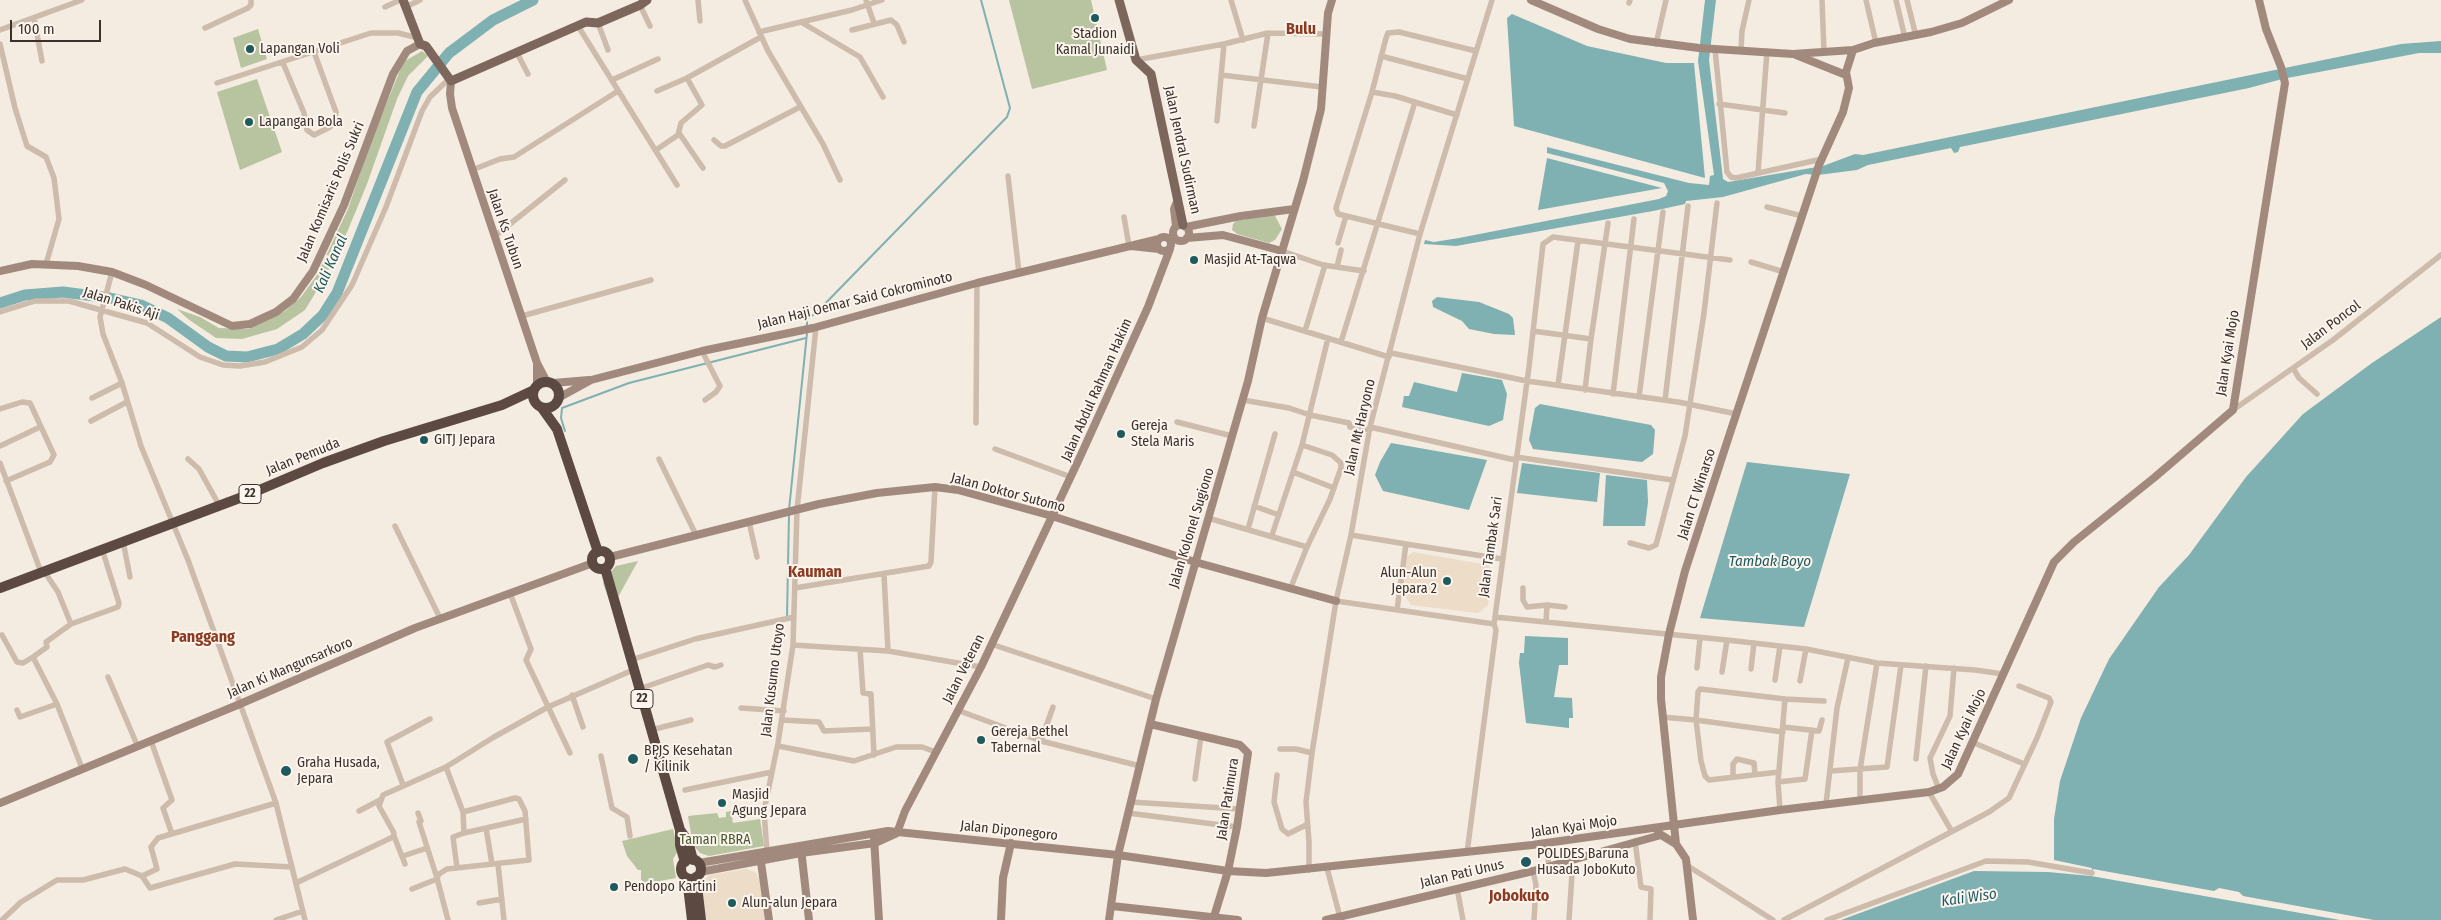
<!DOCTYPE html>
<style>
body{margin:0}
#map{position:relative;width:2441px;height:920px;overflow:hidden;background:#f4ebe1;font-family:"Fira Sans Condensed",sans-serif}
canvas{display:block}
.scale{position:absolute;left:10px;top:20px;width:91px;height:22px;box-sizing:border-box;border:2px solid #3b302b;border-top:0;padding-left:6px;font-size:15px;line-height:18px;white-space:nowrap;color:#3b302b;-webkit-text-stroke:4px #fbf5ee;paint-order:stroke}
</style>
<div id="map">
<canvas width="2441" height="920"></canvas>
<div class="scale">100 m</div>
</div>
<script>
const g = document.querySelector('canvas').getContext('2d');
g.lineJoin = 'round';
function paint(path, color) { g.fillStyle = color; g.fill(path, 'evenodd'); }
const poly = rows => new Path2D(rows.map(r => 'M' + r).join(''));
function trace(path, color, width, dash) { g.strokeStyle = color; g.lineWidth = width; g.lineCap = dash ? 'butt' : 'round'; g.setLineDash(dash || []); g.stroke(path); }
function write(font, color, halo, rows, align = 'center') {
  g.font = font + ' "Fira Sans Condensed",sans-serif'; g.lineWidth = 4; g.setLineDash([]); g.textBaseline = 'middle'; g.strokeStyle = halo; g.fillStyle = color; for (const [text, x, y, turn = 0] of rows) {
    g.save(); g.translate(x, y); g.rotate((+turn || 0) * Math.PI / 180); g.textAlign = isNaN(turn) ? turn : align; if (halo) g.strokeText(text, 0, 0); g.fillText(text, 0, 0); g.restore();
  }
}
paint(poly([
 [1009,0,1091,0,1107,70,1032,89],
 [258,29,267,59,241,68,233,38],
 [422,51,428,56,408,76,397,99,367,184,348,230,325,277,305,310,277,329,242,339,216,338,188,319,177,309,200,317,219,328,248,329,285,311,301,297,317,275,348,209,372,138,401,68,405,61],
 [257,79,282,152,240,170,217,92],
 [1274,214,1282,229,1275,240,1269,243,1237,234,1232,230,1233,224,1236,221],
 [638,561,612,608,603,583,605,578,616,566],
 [731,811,733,823,760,819,764,846,709,856,700,853,693,845,688,816,717,813,719,818,726,817,726,812],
 [673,829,678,851,673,859,676,878,644,884,641,879,641,870,638,870,627,856,622,841]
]), '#b8c4a0');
paint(poly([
 [1413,552,1488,565,1493,571,1488,605,1478,613,1411,605,1401,591,1407,557],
 [746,869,755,872,759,878,766,920,702,920,700,883,710,875]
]), '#ecdcc8');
paint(poly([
 [1705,0,1716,0,1709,60,1723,179,1728,182,1823,166,1855,154,1863,155,2401,44,2441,41,2441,53,2419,53,2282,79,2249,88,1960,147,1958,152,1954,153,1951,148,1868,165,1857,170,1818,175,1806,174,1723,197,1686,201,1685,204,1653,211,1456,246,1424,244,1425,240,1434,242,1459,238,1659,199,1666,196,1668,191,1664,183,1547,153,1547,147,1689,183,1709,185,1710,176,1714,175,1698,61],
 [1512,14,1587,46,1666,63,1694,63,1705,178,1514,126,1507,18],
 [1547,158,1662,188,1538,210],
 [1437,297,1479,302,1509,314,1513,318,1515,335,1494,334,1469,329,1462,321,1433,307,1432,301],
 [2441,317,2441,920,1841,920,1974,871,2048,872,2091,876,2092,868,2054,860,2054,819,2060,781,2081,718,2109,659,2159,587,2189,555,2246,477,2303,414,2372,363],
 [1462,373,1502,380,1507,394,1503,420,1489,426,1402,407,1404,396,1409,396,1414,382,1457,392],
 [1540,404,1651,425,1655,430,1653,454,1642,462,1533,449,1529,440,1535,408],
 [1391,443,1487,460,1469,510,1383,491,1375,475,1380,462],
 [1747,462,1850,474,1804,627,1700,618],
 [1522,463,1600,473,1597,502,1517,493],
 [1606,475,1647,480,1648,502,1645,526,1603,526],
 [1525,636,1568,638,1568,665,1559,665,1554,697,1572,698,1573,718,1569,718,1569,728,1526,723,1519,663,1520,653,1524,653]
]), '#7fb0b2');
paint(poly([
 [2093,869,2214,891,2219,888,2239,892,2243,896,2374,920,2340,920,2091,876]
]), '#f4ebe1');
trace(poly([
 [807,326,807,319,816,313,1007,117,1010,108,981,0],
 [565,431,561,418,562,408,629,383,806,338],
 [789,510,807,333],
 [787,617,789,514]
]), '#7fb0b2', 2);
trace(poly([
 [0,303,25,295,63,292,110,298,141,305,168,318,208,347,226,356,247,357,278,349,303,334,323,315,337,293,417,92,449,53,493,20,533,0]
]), '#7fb0b2', 11);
trace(poly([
 [698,0,700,21],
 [745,0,768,51,823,144,840,180],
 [866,0,874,23],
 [1231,0,1243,40],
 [1822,0,1824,52],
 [1866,0,1876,43],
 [1896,0,1905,38],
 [1907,0,1916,36],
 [1629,3,1630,0],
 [640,5,650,26],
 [385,7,400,0],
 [406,7,420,0],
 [34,18,42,61],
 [801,22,860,57,883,97],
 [598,23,608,50],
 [578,26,677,185],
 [205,28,248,8,251,5,251,0],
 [0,30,82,0],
 [852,30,891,20,897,25,904,42],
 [759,32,852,10,882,0],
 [0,44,15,108,27,146,46,157,54,178,59,219,46,264],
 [1656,44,1666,0],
 [1715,49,1727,172,1731,177,1736,178,1822,159],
 [1741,50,1742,31,1749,0],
 [517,53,528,74],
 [1381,56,1468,79],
 [1136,60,1224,44,1268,33,1327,34],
 [283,63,304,113,307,130,314,135,330,127,335,119,336,112,314,52],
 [1221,75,1322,87],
 [612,80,658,59],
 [217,83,371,33,398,33,418,38],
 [657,91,687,78],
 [1372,92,1395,96,1457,115],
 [1719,104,1785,113],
 [1217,121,1224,44],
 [1254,126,1268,33],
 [679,133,703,168],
 [714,140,721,146,725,146,800,107],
 [656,150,678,135,681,123,702,105,687,78,761,37],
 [472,170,500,159,514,157,618,91],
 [1758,173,1767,51],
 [1008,176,1019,273],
 [1767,207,1802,216],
 [1124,217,1129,246],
 [1420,234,1338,214,1336,208,1372,92,1386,38,1388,33,1399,32,1476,51],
 [495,236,565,180],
 [1338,243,1346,216],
 [1282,251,1323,265,1364,271],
 [1751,262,1784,272],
 [1337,267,1341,250],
 [112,272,100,317,103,334,122,383,141,446,188,560,276,803,305,920],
 [0,312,35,301,69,301,147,323,200,357,223,365,240,366,265,362,302,347,322,330,352,285,386,207,422,111,430,97,450,78],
 [522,316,651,280],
 [1262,318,1389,357],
 [1305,331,1325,265],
 [1533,331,1591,339],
 [1341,342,1415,102],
 [702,351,720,386,716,392,705,400],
 [1391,353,1527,381,1678,402,1737,414],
 [2293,368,2299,378,2317,394],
 [1558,385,1578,241],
 [1585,390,1591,339,1608,223],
 [1613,394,1634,219],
 [1639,397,1663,212],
 [92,398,122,383],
 [1243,400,1289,408,1310,415,1349,423,1350,427,1370,430],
 [1665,400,1688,206],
 [0,409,22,402,30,403,54,455,50,462,6,481],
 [2233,410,2333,340,2441,255],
 [91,421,127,402],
 [1177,422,1232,436],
 [976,423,977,283],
 [1370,427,1515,460],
 [0,446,40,427],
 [995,449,1071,477],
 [1516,457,1672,480],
 [188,459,199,469,219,505],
 [659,459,696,535],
 [0,463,41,572],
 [1293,472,1334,488],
 [1254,506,1279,515],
 [1208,518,1307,547,1330,499,1341,468,1341,463,1332,455,1302,445,1328,338],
 [749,522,757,557],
 [395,526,440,618],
 [1248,529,1275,434],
 [1272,535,1302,445],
 [1351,535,1406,544],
 [123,541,130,577],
 [1630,543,1649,548,1656,545,1685,436,1704,313,1717,203],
 [44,571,58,592,71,624],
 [884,575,888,651],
 [1291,587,1307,547],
 [795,588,929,566,931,562,935,487],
 [1523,588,1523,600,1527,607,1547,605],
 [510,593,531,649,526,660,570,753],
 [1336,601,1494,624],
 [1397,610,1406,544,1502,559],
 [1495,617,1727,640,1806,649,1877,663,1975,670,2003,674],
 [1546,622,1547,605,1565,607],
 [2,635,17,662,23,663,33,657],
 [991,644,1156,699],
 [793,645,888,651,981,667],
 [860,649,863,693,871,694,874,755],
 [631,660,695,639,794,617],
 [1697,668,1700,638],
 [1751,669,1754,643],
 [1722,672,1727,640],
 [108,677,138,747],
 [1775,680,1780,646],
 [1800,681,1806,649],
 [639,689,708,665,715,667,721,665],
 [572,695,583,727],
 [1785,699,1824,701],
 [741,708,784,711],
 [17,710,20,717,57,704],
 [957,710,1041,741,1140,766],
 [1662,717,1696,720,1698,692,1700,689,1785,699,1778,782,1780,810],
 [782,720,819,722,824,731,872,729],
 [1783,727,1819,731,1822,720],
 [651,730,691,720],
 [151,741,172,800,163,808,172,834],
 [1041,741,1053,707],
 [1972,742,2024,764],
 [778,746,854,761,896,747,922,747,936,752],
 [1280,749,1296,749,1312,753],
 [601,756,612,808,627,817,630,836],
 [1916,759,1926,666],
 [446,767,463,812,464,833,526,819],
 [82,768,57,704,33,657,47,647,46,642,71,624,118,607,119,603,102,549],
 [1830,771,1887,767,1901,665],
 [1779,772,1709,780,1705,776,1701,761,1696,720,1783,732],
 [1277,775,1274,802,1282,829,1288,834,1306,825],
 [1733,777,1733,764,1737,759,1754,763,1755,774],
 [1195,779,1201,736],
 [1778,782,1805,779,1812,730],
 [403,785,387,742,430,719],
 [1939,789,1933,774,1930,758,1950,716,1954,668],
 [685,790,772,772],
 [1929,792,1951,830],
 [1860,799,1860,770,1877,663],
 [1131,802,1239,809],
 [1826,804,1837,708,1848,658],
 [359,811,380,800],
 [418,813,421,821,419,822,437,878],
 [1128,813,1237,827],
 [486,828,492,864],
 [394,836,405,864],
 [1635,841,1641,887,1651,889,1650,920],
 [1546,842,1549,866],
 [767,852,764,811,778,743,793,645,797,510,816,327],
 [1467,853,1496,630,1494,624,1529,367,1543,244,1553,237,1730,260],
 [403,856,427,848],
 [498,864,504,920],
 [1688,866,1773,920],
 [457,868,453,837,464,833],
 [1327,868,1340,917],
 [1309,870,1309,842,1306,802,1312,753,1336,601,1351,535,1370,427,1420,234,1492,0],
 [1533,871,1536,885,1534,920],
 [142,876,157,869,151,847,158,838,276,803],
 [296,883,393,837,394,833,379,806,383,795,446,767,494,737,548,707,633,670],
 [1457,888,1463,920],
 [412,889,437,879],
 [479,903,502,899],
 [2,920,21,902,57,880,83,880,125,869,142,876,150,888,235,864,292,867],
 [276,920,303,911],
 [448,920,437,878,439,874,447,869,529,860,525,811,519,799,515,798,463,812],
 [1569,920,1572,874,1570,860],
 [1784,920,1989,812,2009,798,2037,738,2051,702,2049,698,2019,686],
 [1827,920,1986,861,2028,862,2092,873]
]), '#cdbbac', 5.5);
trace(poly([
 [1531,0,1598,29,1630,39,1699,48,1793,54,1853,50,1874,43,1931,32,1962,23,2009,0],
 [1796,55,1846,75],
 [451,81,450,94,452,108,537,363,547,382],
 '1173 233a8 8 0 1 1 16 0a8 8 0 1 1-16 0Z',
 [1176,226,1174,209,1178,199],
 [1186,227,1241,216,1294,209],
 '1157 244a7 7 0 1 1 14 0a7 7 0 1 1-14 0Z',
 [1187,238,1223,235,1282,251],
 [1131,246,1159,249],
 [0,271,32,264,78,266,112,272,146,285,232,326,250,324,276,312,293,299,313,271,344,205,393,74,407,51,420,44],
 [537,365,537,386],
 [553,383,589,380],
 [560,397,591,380,702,351,813,328,977,283,1159,239],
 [610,557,819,504,877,493,935,487,958,490,1052,516,1195,562,1336,601],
 [1150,724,1240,745,1248,753,1237,827,1228,871,1213,920],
 [0,803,240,704,415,628,593,563],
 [897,833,905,811,981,667,1080,457,1148,307,1170,249],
 [1658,833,1676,844,1686,859,1693,920],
 [874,838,879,920],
 [1676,844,1661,699,1661,677,1669,634,1685,571,1729,436,1819,165,1843,112,1849,88,1846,72,1853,50],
 [801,849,809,920],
 [760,855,769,920],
 [699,863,888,831,1118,855,1228,871,1266,873,1532,845,1780,810,1929,792,1943,787,1958,774,2054,562,2074,542,2155,477,2233,410,2285,83,2281,67,2266,29,2259,0],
 [700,872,801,853,875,843,897,833],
 [1112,906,1238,920],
 [1001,920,1003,878,1011,843],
 [1109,920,1118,855,1156,699,1248,381,1262,318,1303,181,1321,109,1328,13,1332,0],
 [1326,920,1533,871,1661,835]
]), '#a18a7d', 8);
trace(poly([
 [403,0,420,44,426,46,451,81,586,22,598,23,640,5,647,0],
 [1119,0,1136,60,1151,74,1183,225]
]), '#7d675c', 9);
trace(poly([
 '533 395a13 13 0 1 1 26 0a13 13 0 1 1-26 0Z',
 [542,408,557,429,598,552],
 '592 560a9 9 0 1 1 18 0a9 9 0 1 1-18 0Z',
 [605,568,680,830,680,845,685,862],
 [0,588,245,496,323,463,384,441,502,405,534,390],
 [680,830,688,841,693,860],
 '681 869a10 10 0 1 1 20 0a10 10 0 1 1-20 0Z',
 [696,877,701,920],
 [687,878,692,920]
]), '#5c4a42', 10);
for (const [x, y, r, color] of [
 [1095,18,5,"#1f5a5e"],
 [250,49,5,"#1f5a5e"],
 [249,122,5,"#1f5a5e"],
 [1194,260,5,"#1f5a5e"],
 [1121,434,5,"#1f5a5e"],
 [424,440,5,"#1f5a5e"],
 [1447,581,5,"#1f5a5e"],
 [981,740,5,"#1f5a5e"],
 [633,759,6,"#1f5a5e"],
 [286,771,6,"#1f5a5e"],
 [722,803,5,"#1f5a5e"],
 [1526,862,6,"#1f5a5e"],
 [614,887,5,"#1f5a5e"],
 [732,903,5,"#1f5a5e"]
]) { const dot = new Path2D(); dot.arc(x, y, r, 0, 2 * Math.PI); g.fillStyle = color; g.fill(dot); trace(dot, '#fbf5ee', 2); }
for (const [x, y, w] of [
 [250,494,22],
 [642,699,22]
]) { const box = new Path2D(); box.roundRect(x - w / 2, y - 9.5, w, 19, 4); g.fillStyle = '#fbf5ee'; g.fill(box); trace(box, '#3b302b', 1); }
write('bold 12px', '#3b302b', null, [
 ["22",250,494],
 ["22",642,699]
]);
write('14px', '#3b302b', '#fbf5ee', [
 ["Stadion",1095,34,"center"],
 ["Kamal Junaidi",1095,50,"center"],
 ["Lapangan Voli",260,49],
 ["Lapangan Bola",259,122],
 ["Masjid At-Taqwa",1204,260],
 ["Gereja",1131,426],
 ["Stela Maris",1131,442],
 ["GITJ Jepara",434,440],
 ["Alun-Alun",1437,573,"right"],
 ["Jepara 2",1437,589,"right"],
 ["Gereja Bethel",991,732],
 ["Tabernal",991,748],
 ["BPJS Kesehatan",644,751],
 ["/ Kilinik",644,767],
 ["Graha Husada,",297,763],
 ["Jepara",297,779],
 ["Masjid",732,795],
 ["Agung Jepara",732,811],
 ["POLIDES Baruna",1537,854],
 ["Husada JoboKuto",1537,870],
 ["Pendopo Kartini",624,887],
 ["Alun-alun Jepara",742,903]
], 'left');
write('14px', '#3b302b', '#fbf5ee', [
 ["Jalan Jendral Sudirman",1182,150,78],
 ["Jalan Komisaris Polis Sukri",331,192,-67],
 ["Jalan Ks Tubun",505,229,71],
 ["Jalan Haji Oemar Said Cokrominoto",855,301,-14],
 ["Jalan Pakis Aji",121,304,18],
 ["Jalan Poncol",2331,325,-37],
 ["Jalan Kyai Mojo",2228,353,-81],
 ["Jalan Abdul Rahman Hakim",1097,390,-66],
 ["Jalan Mt Haryono",1360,427,-77],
 ["Jalan Pemuda",303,457,-22],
 ["Jalan Doktor Sutomo",1008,493,15],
 ["Jalan CT Winarso",1697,494,-72],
 ["Jalan Kolonel Sugiono",1192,528,-73],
 ["Jalan Tambak Sari",1491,547,-82],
 ["Jalan Ki Mangunsarkoro",290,668,-23],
 ["Jalan Veteran",964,669,-63],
 ["Jalan Kusumo Utoyo",773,680,-83],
 ["Jalan Kyai Mojo",1964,729,-65],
 ["Jalan Patimura",1228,799,-81],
 ["Jalan Kyai Mojo",1574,827,-8],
 ["Jalan Diponegoro",1009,831,6],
 ["Jalan Pati Unus",1462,874,-13]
]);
write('14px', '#4a5a2e', '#fbf5ee', [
 ["Taman RBRA",715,840]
]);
write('italic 15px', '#1f5a5e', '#fbf5ee', [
 ["Kali Kanal",331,264,-66],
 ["Tambak Boyo",1770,562],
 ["Kali Wiso",1969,898,-8]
]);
write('bold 16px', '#8c3b22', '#fbf5ee', [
 ["Bulu",1301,30],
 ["Kauman",815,573],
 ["Panggang",203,638],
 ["Jobokuto",1519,897]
]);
</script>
